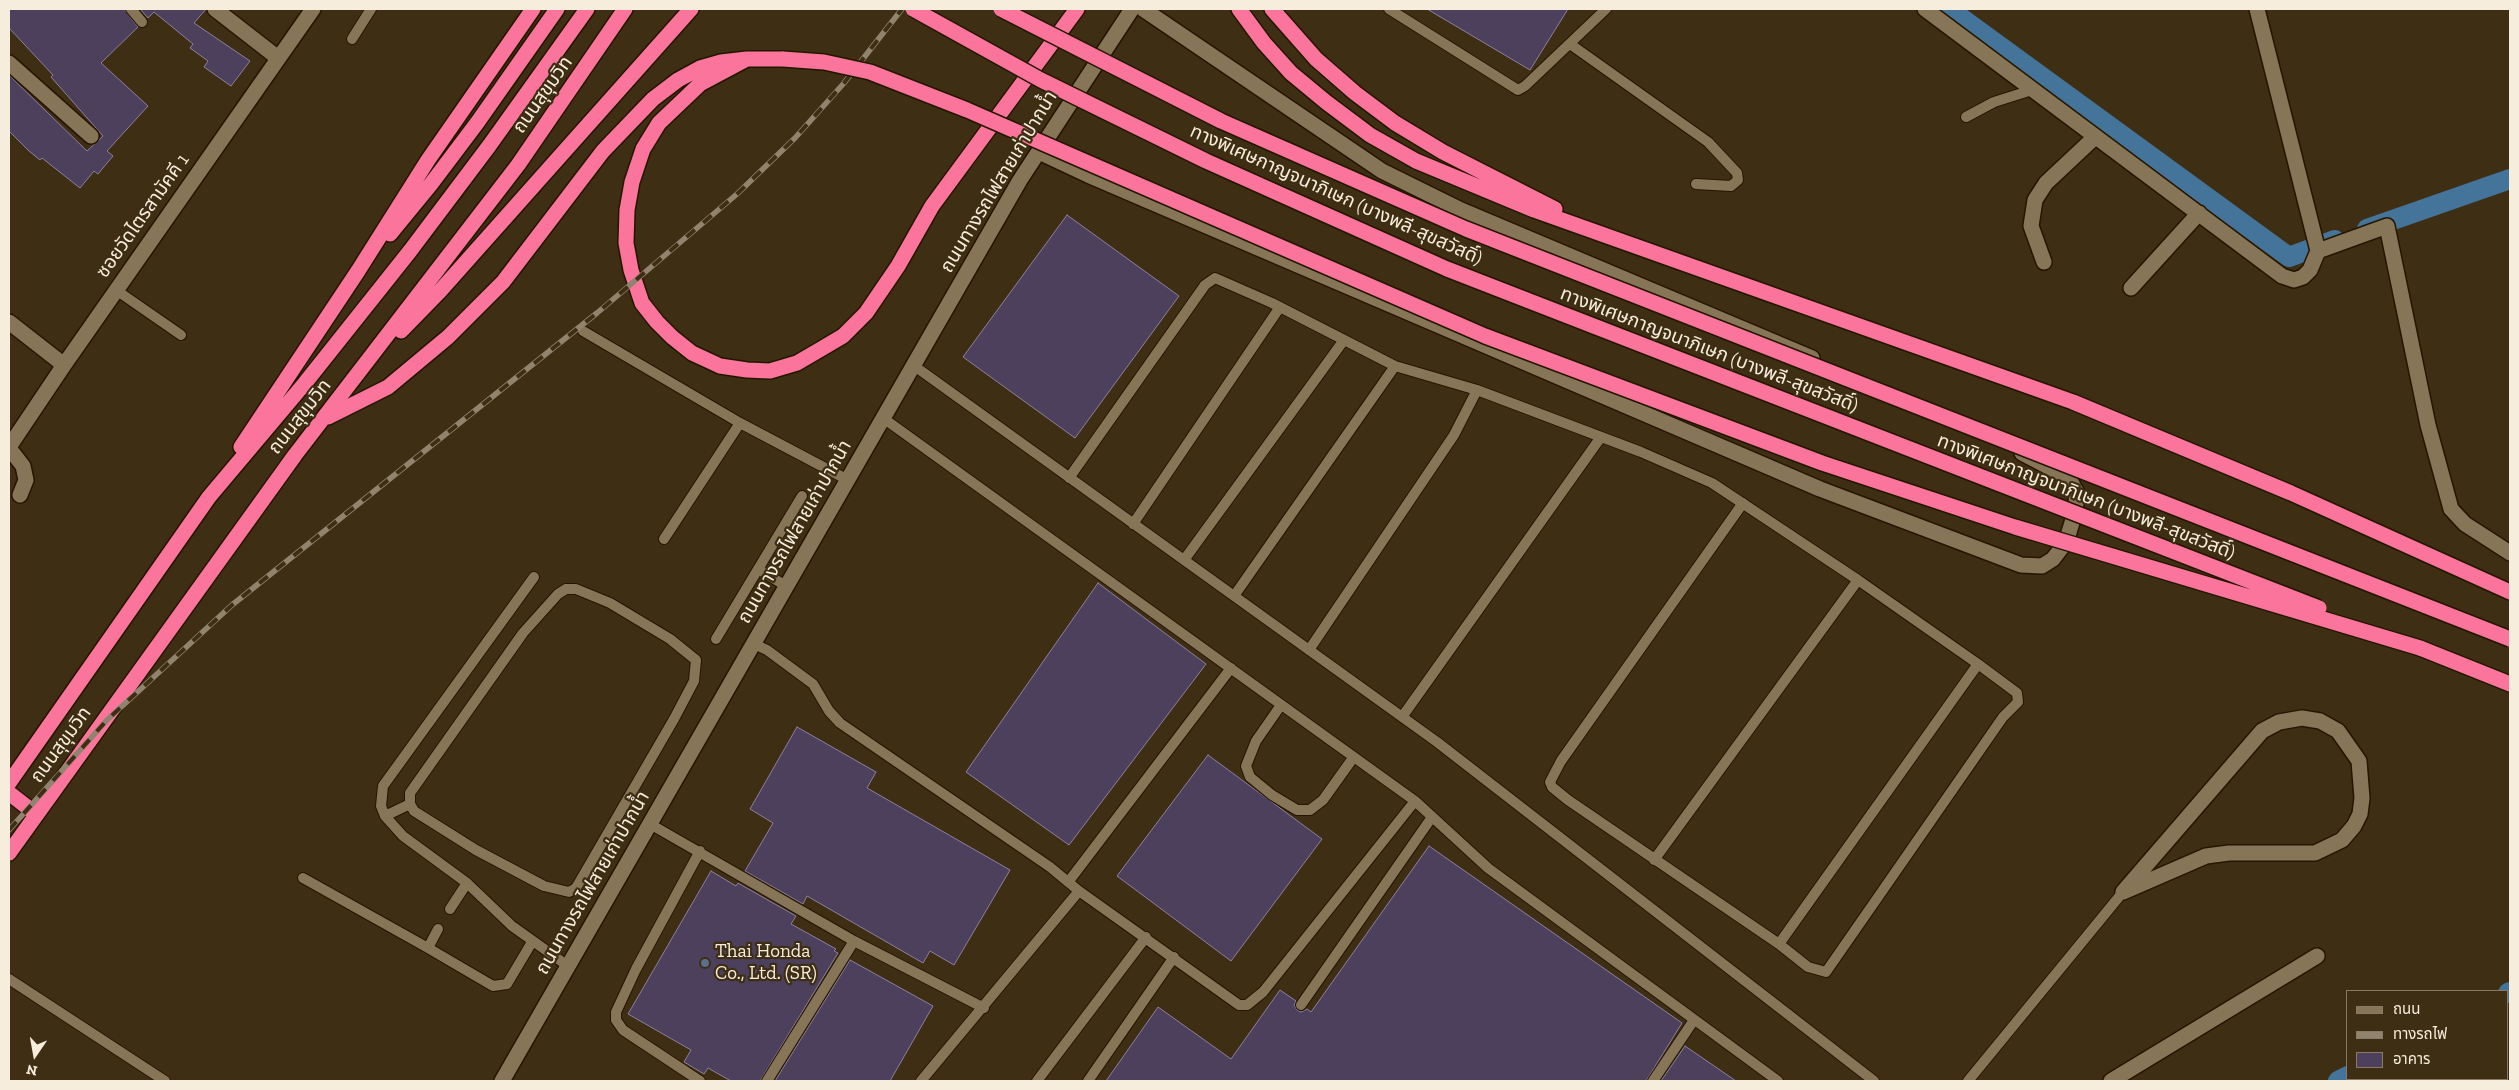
<!DOCTYPE html>
<meta charset="utf-8">
<style>
body{margin:0}
#map{position:relative;width:2519px;height:1090px;overflow:hidden;background:#3e2e13;font-family:"Zilla Slab","Noto Sans Thai",serif}
canvas{display:block}
.frame{position:absolute;inset:0;border:10px solid #f7eddd;pointer-events:none}
.legend{position:absolute;left:2346px;top:990px;width:162px;height:90px;box-sizing:border-box;background:#3e2e13;border:1px solid #887a64;margin:0;padding:6px 9px;list-style:none;font-size:15px;color:#f7eddd}
.legend li{display:flex;align-items:center;gap:10px;height:25px}
.legend b{width:25px;border:1px solid #887a64}
.north{position:absolute;left:10px;top:1030px;width:50px;height:50px;-webkit-text-stroke:4px #3e2e13;paint-order:stroke;rotate:192deg;font-size:14px;font-weight:700;line-height:20px;text-align:center;color:#f7eddd}
.north::after{content:'';display:block;margin:auto;width:18px;height:22px;background:#f7eddd;clip-path:polygon(50% 0,100% 100%,50% 72%,0 100%)}
</style>
<div id="map">
<canvas width="2519" height="1090"></canvas>
<div class="frame"></div>
<ul class="legend">
<li><b style="height:6px;background:#877558"></b>ถนน</li>
<li><b style="height:6px;background:#91846e"></b>ทางรถไฟ</li>
<li><b style="height:14px;background:#4c405c"></b>อาคาร</li>
</ul>
<div class="north">N</div>
</div>
<script>
const g = document.querySelector('canvas').getContext('2d');
g.lineJoin = 'round';
const poly = rows => new Path2D(rows.map(r => 'M' + r).join(''));
function trace(path, color, width, dash) { g.strokeStyle = color; g.lineWidth = width; g.lineCap = dash ? 'butt' : 'round'; g.setLineDash(dash || []); g.stroke(path); }
function paint(path, color) { g.fillStyle = color; g.fill(path, 'evenodd'); }
function write(font, color, halo, rows, align = 'center') {
  g.font = font + ' "Zilla Slab","Noto Sans Thai",serif'; g.lineWidth = 4.5; g.setLineDash([]); g.textBaseline = 'middle'; g.strokeStyle = halo; g.fillStyle = color; for (const [text, x, y, turn = 0] of rows) {
    g.save(); g.translate(x, y); g.rotate((+turn || 0) * Math.PI / 180); g.textAlign = isNaN(turn) ? turn : align; if (halo) g.strokeText(text, 0, 0); g.fillText(text, 0, 0); g.restore();
  }
}
trace(poly([
 [1949,9,2289,257,2335,240],
 [2367,229,2510,179],
 [2508,993,2510,992],
 [2338,1081,2348,1076]
]), '#447499', 20);
const building = poly([
 [9,9,124,9,138,27,101,63,148,106,107,151,113,156,98,174,94,171,80,188,42,158,40,160,29,151,9,131,9,75,87,151,103,136,51,77,53,75,9,28,9,9],
 [140,9,206,9,194,23,250,61,231,86,204,67,208,61,190,48,193,44,154,12,148,18,140,9],
 [1427,9,1568,9,1530,70,1427,9],
 [1067,215,1179,296,1075,438,963,357,1067,215],
 [1098,583,1206,664,1069,845,966,772,1098,583],
 [797,727,876,772,867,788,1010,870,954,965,930,951,923,963,807,896,803,904,745,871,773,823,750,809,797,727],
 [1208,755,1322,839,1231,961,1117,876,1208,755],
 [1429,846,1682,1023,1646,1081,1106,1081,1158,1007,1231,1059,1280,990,1296,1001,1294,1005,1297,1010,1301,1012,1307,1009,1311,1012,1429,846],
 [711,871,736,886,738,883,796,916,791,924,836,949,834,951,838,953,760,1081,731,1081,708,1068,704,1074,684,1062,691,1050,628,1014,711,871],
 [850,960,933,1006,890,1081,775,1081,850,960],
 [1685,1046,1736,1081,1661,1081,1685,1046]
]);
paint(building, '#4c405c');
trace(building, '#8d809f', 1);
const lane = poly([
 [131,9,142,22],
 [1389,9,1518,90,1525,86,1606,9],
 [352,39,371,9],
 [1570,44,1708,142,1737,173,1738,180,1731,186,1696,184],
 [1966,117,1994,102,2032,90],
 [116,290,181,335],
 [583,331,740,423,848,480],
 [913,365,1437,742,1874,1081],
 [1477,390,1641,452,1712,483,1858,580,1978,664,2017,693,2018,702,2003,717,1826,972,1808,967,1779,944,1978,664],
 [883,418,1415,801,1488,868,1778,1081],
 [1069,478,1205,285,1215,278,1272,303,1395,366,1477,390,1454,435,1309,650],
 [1743,503,1561,761,1550,782,1552,787,1568,800,1779,944],
 [1133,524,1280,307],
 [664,539,740,423],
 [1184,560,1344,340],
 [758,569,786,586],
 [534,577,383,786,381,806,385,816,403,836,467,883,512,926,568,966],
 [566,589,576,589,610,603,670,639,696,660,694,681,674,719,576,888,569,892,544,886,476,850,414,811,410,804,410,793,523,633,558,594,566,589],
 [1234,596,1395,366],
 [716,639,802,496],
 [754,644,767,650,813,684,829,711,840,723,1050,867,1079,891,1239,1005,1247,1005,1263,992,1415,801],
 [1281,705,1256,741,1246,766,1250,777,1272,795,1297,810,1310,810,1323,800,1353,758],
 [1402,717,1601,437],
 [385,816,410,804],
 [650,824,854,941,984,1008],
 [700,851,636,969,616,1012,616,1020,623,1030,700,1081],
 [1654,860,1858,580],
 [303,878,428,948],
 [1069,881,1231,668],
 [450,909,467,883],
 [438,929,428,948,493,986,507,984,532,942],
 [9,979,165,1081],
 [1301,1005,1432,817],
 [767,1081,854,941],
 [921,1081,1079,891],
 [1037,1081,1146,937],
 [1088,1081,1174,957],
 [1653,1081,1694,1020],
 [1968,1081,2123,892]
]);
const street = poly([
 [215,9,278,58],
 [1143,9,1382,171,1461,210,1812,358],
 [1925,9,2282,276,2294,280,2303,277,2310,270,2318,251,2257,9],
 [9,63,91,136],
 [1039,152,1088,175,1820,489,2021,565,2042,566,2053,559,2066,542,2075,513,2077,493,2068,477,2022,453],
 [2318,251,2387,226,2428,425,2451,509,2465,524,2510,553],
 [2044,262,2031,226,2035,200,2046,183,2095,137],
 [2131,288,2199,213],
 [9,322,64,365],
 [9,447,64,365,313,9],
 [9,448,23,466,26,480,20,495],
 [2302,718,2320,721,2338,731,2359,761,2362,798,2360,814,2354,826,2342,840,2315,853,2229,853,2206,856,2123,892,2262,731,2279,722,2302,718],
 [2111,1081,2317,956]
]);
const secondary = poly([
 [502,1081,1020,180,1132,9]
]);
const highway = poly([
 [1239,9,1264,43,1291,73,1326,102,1370,135,1416,161,1534,210,2073,402,2291,493,2510,592],
 [1272,9,1316,59,1355,93,1395,123,1443,152,1555,209],
 [747,59,700,84,659,123,643,149,632,182,627,210,626,243,631,270,642,303,657,322,672,337,692,353,720,366,747,370,770,371,797,363,821,349,843,336,866,313,898,266,932,206,1077,9],
 [390,234,431,184,477,123,557,9],
 [401,331,440,291,691,9],
 [328,417,388,387,448,337,503,282,603,151,653,99,678,80,700,68,721,62,747,59,783,59],
 [241,447,358,271,428,160,533,9],
 [2420,648,2510,684],
 [9,783,209,497,305,383,410,251,489,146,587,9],
 [9,793,36,814],
 [9,853,295,455,518,165,625,9]
]);
trace(lane, '#251600', 12);
trace(street, '#251600', 18);
trace(secondary, '#251600', 18);
trace(highway, '#251600', 18);
trace(lane, '#877558', 10);
trace(street, '#877558', 15);
trace(secondary, '#877558', 15);
trace(highway, '#fb749c', 15);
const rail = poly([
 [9,830,107,720,232,605,597,313,737,194,795,138,844,83,902,9]
]);
trace(rail, '#91846e', 5.5);
trace(rail, '#3e2e13', 4, [11]);
const highwayBridge = poly([
 [913,9,1041,80,1206,161,1447,269,2319,608],
 [1001,9,1221,121,1466,229,2510,639],
 [783,59,824,62,870,72,967,110,1485,336,1822,463,2015,527,2420,648]
]);
trace(highwayBridge, '#251600', 18, []);
trace(highwayBridge, '#fb749c', 15);
for (const [x, y, r, color] of [
 [705,963,5,"#5c6f8a"]
]) { const dot = new Path2D(); dot.arc(x, y, r, 0, 2 * Math.PI); g.fillStyle = color; g.fill(dot); trace(dot, '#3e2e13', 2); }
write('19px', '#f7eddd', '#3e2e13', [
 ["ถนนสุขุมวิท",543,95,-55],
 ["ถนนทางรถไฟสายเก่าปากน้ำ",999,182,-59],
 ["ทางพิเศษกาญจนาภิเษก (บางพลี-สุขสวัสดิ์)",1336,195,24],
 ["ซอยวัดไตรสามัคคี 1",143,216,-55],
 ["ทางพิเศษกาญจนาภิเษก (บางพลี-สุขสวัสดิ์)",1709,350,21],
 ["ถนนสุขุมวิท",300,417,-52],
 ["ทางพิเศษกาญจนาภิเษก (บางพลี-สุขสวัสดิ์)",2086,497,21],
 ["ถนนทางรถไฟสายเก่าปากน้ำ",795,532,-60],
 ["ถนนสุขุมวิท",61,745,-54],
 ["ถนนทางรถไฟสายเก่าปากน้ำ",593,883,-60]
]);
write('19px', '#f7eddd', '#3e2e13', [
 ["Thai Honda",715,952],
 ["Co., Ltd. (SR)",715,974]
], 'left');
</script>
